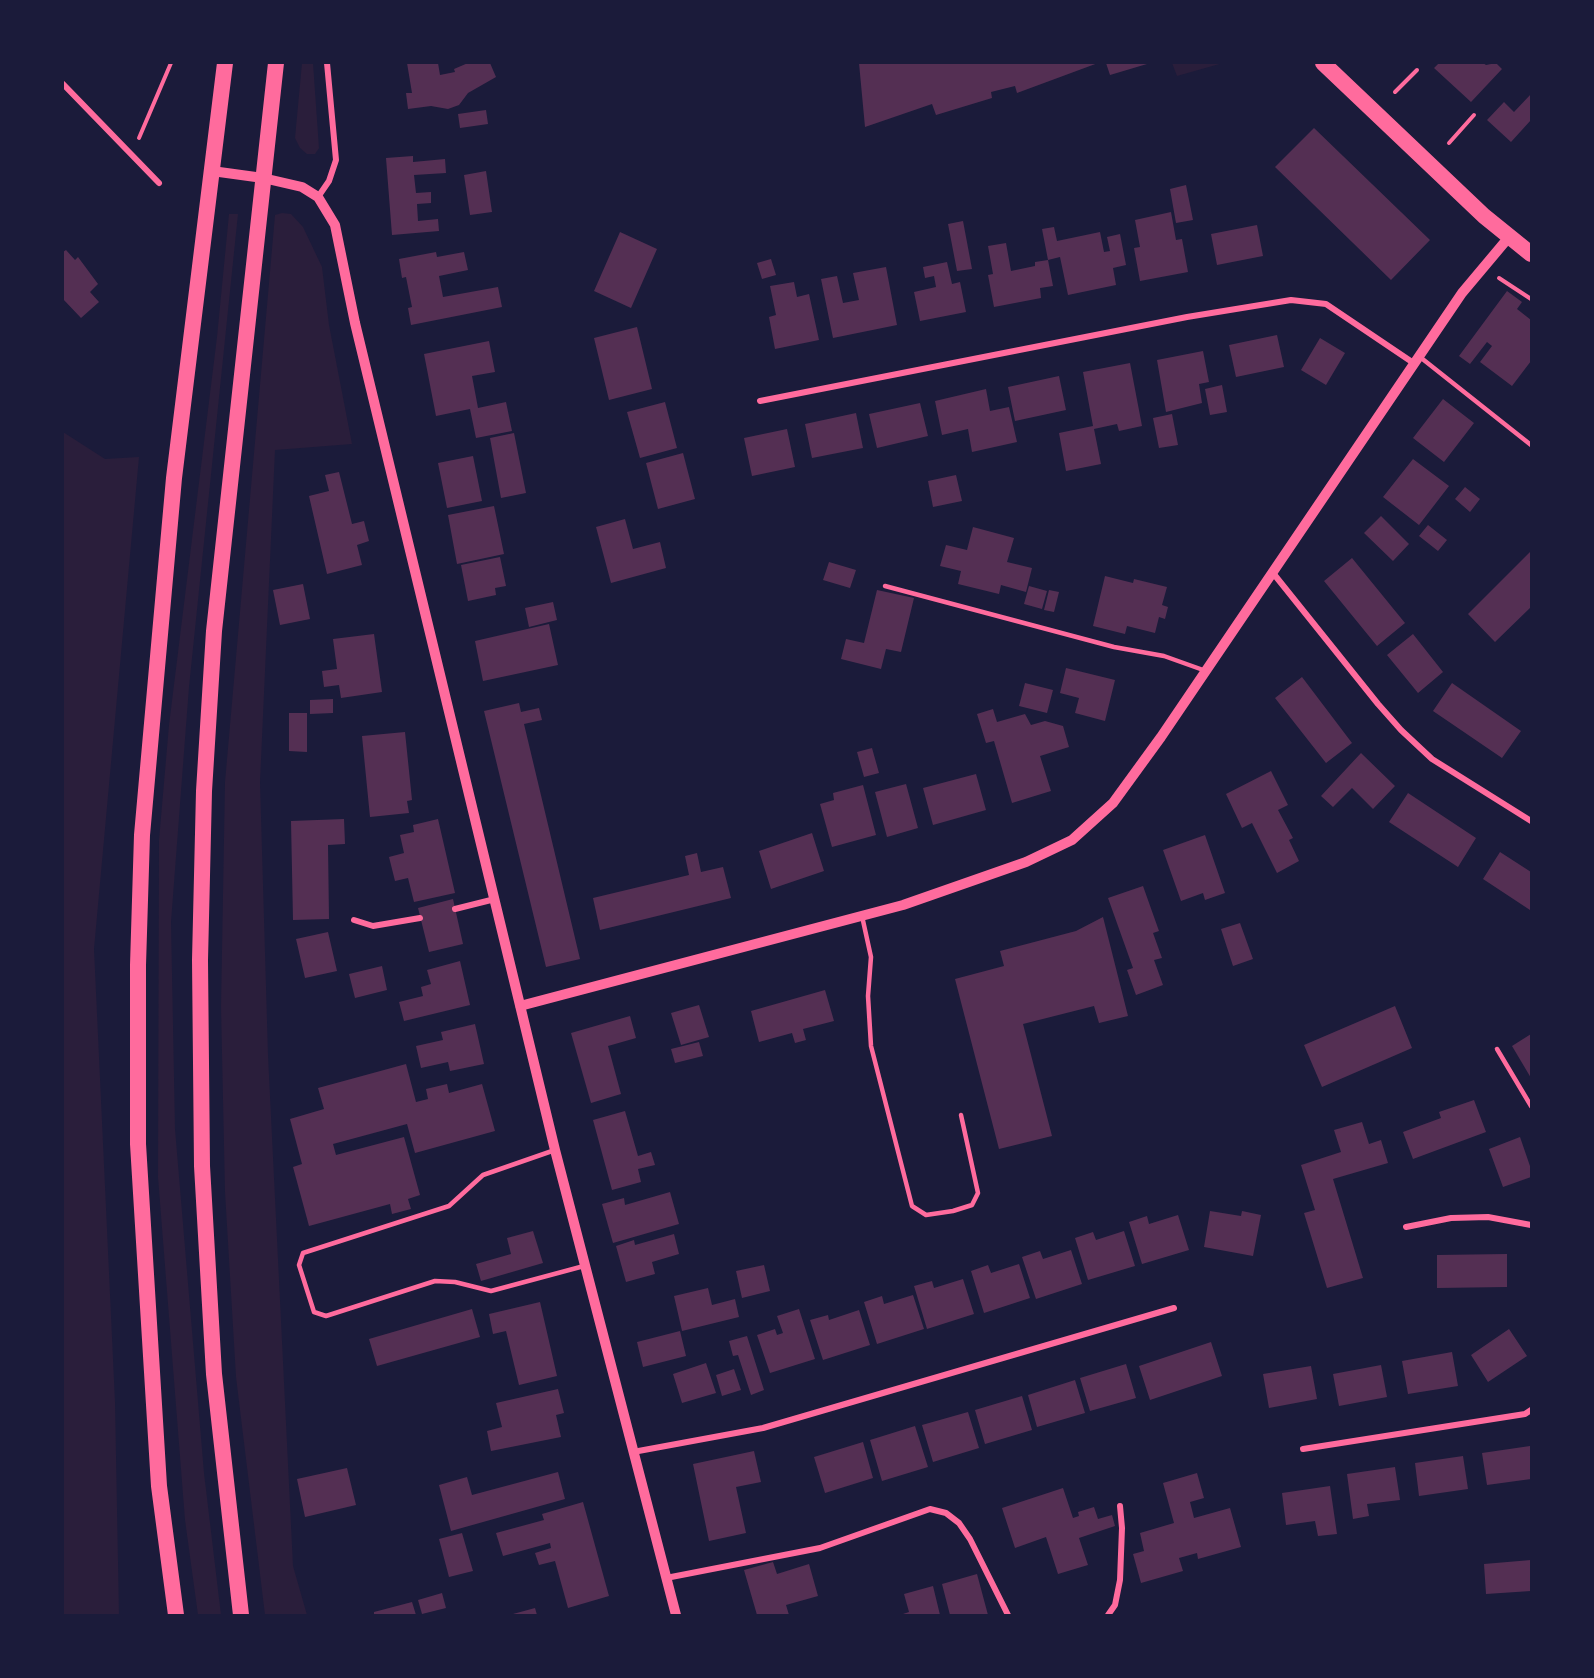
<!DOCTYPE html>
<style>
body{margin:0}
#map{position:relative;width:1594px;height:1678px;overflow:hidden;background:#1b1b3a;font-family:Inter,sans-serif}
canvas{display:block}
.frame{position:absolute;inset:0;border:64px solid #1b1b3a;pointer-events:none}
</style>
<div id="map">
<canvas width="1594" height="1678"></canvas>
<div class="frame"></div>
</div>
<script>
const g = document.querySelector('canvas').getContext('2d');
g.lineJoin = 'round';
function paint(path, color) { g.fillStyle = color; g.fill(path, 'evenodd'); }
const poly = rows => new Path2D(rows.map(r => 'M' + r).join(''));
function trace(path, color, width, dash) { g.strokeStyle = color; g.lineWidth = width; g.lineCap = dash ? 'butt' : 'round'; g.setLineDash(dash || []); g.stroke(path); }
paint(poly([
 [302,63,313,63,319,148,315,154,307,154,300,148,295,138],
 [1172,63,1223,63,1177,76],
 [282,213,291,214,303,227,322,267,329,325,352,444,275,450,260,782,268,1055,293,1566,307,1615,265,1615,236,1377,225,1192,221,1007,225,782,275,215],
 [229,214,238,214,189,687,171,922,175,1129,204,1473,221,1615,198,1615,185,1520,158,1177,159,840,169,725,217,337],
 [63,432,105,459,139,457,94,949,115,1402,119,1615,63,1615]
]), '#2a1e3b');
paint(poly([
 [407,63,438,63,440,75,455,72,454,69,468,63,490,63,496,77,468,93,459,105,448,109,431,106,408,109,406,93,412,93],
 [859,63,1098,63,1017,93,1015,86,991,92,992,98,936,115,932,104,865,127],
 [1106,63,1147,63,1147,64,1110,75],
 [1439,63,1483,63,1486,65,1496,63,1502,69,1471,102,1434,68],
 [1531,94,1531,120,1511,142,1487,120,1504,102,1514,112],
 [486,110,488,124,460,128,458,114],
 [1314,128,1430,240,1391,280,1275,167],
 [413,156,413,162,445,159,446,173,414,175,416,193,431,192,431,203,417,204,418,221,438,219,439,231,392,235,386,158],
 [486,171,492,212,470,215,464,175],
 [1186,185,1193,220,1176,223,1170,189],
 [1171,212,1176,240,1182,239,1188,272,1140,281,1134,248,1140,247,1135,220],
 [963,221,972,269,957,271,948,224],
 [1257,225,1263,256,1217,265,1211,234],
 [1054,227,1057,241,1100,232,1104,252,1110,251,1107,237,1120,234,1126,265,1113,268,1116,285,1068,295,1060,257,1048,260,1042,229],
 [620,232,657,249,631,308,594,291],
 [1006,243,1011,271,1035,266,1035,262,1048,260,1053,286,1040,288,1041,298,994,307,988,275,993,274,988,246],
 [66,250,75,260,78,257,98,284,90,292,99,302,81,318,63,299,63,252],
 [436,252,437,257,464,252,468,270,439,276,443,297,498,287,502,307,411,325,408,308,412,307,406,277,402,278,399,259],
 [771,259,776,275,762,279,757,263],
 [947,262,952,284,960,282,966,312,920,321,914,292,936,287,934,276,925,278,923,267],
 [886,267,897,325,833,338,821,279,837,276,843,303,859,300,853,273],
 [794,282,797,297,809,294,819,340,775,349,769,317,776,315,770,286],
 [1507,291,1522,302,1517,309,1531,320,1531,361,1512,386,1480,362,1492,346,1487,342,1470,364,1459,356],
 [637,327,652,389,609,400,594,338],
 [1277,335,1284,367,1236,377,1229,345],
 [1320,338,1345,353,1326,385,1301,370],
 [489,341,495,372,472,376,478,408,506,402,512,431,476,438,470,409,436,416,424,354],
 [1203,351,1209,382,1199,384,1202,403,1166,412,1157,360],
 [1130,363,1142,426,1119,431,1117,424,1094,429,1101,464,1066,471,1059,433,1093,426,1083,372],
 [1059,376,1066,410,1015,421,1008,387],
 [1222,385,1227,412,1210,415,1205,389],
 [986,389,990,411,1009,407,1017,442,972,452,968,429,942,435,935,401],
 [1443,399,1474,423,1444,462,1413,438],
 [665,402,677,448,640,458,627,412],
 [920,403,928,436,877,448,869,414],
 [856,413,863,448,812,458,805,424],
 [1172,414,1178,445,1159,448,1153,418],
 [787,429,795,467,752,476,744,438],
 [514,433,526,493,501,498,490,438],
 [683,453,695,499,658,509,646,463],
 [473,456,482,501,447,508,438,463],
 [1413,459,1449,486,1419,525,1383,497],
 [339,472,352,524,364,521,369,541,357,545,362,565,327,574,309,496,329,491,325,475],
 [956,475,962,501,933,507,928,481],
 [1465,487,1480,499,1470,512,1455,499],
 [494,506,504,554,457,564,448,515],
 [1381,516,1409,544,1393,561,1364,533],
 [625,519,633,549,660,542,666,568,611,583,596,527],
 [1428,525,1447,540,1438,551,1419,536],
 [973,527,1014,538,1007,562,1032,568,1026,592,1001,585,999,594,958,584,961,571,940,566,946,545,967,550],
 [1531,551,1531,607,1495,642,1468,614],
 [500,557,506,586,495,588,496,595,468,601,461,565],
 [1352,558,1405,623,1377,646,1324,581],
 [829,562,856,570,850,588,823,580],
 [1105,576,1133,583,1134,579,1167,587,1162,605,1168,607,1165,619,1159,617,1155,633,1127,626,1125,634,1093,626],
 [303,584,310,619,280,625,273,590],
 [1029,586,1047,591,1042,609,1024,604],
 [877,590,914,598,901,652,886,649,881,669,841,659,846,639,864,643],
 [1049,590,1059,592,1054,612,1044,610],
 [553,602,557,620,529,627,525,608],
 [549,624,558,665,483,681,475,641],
 [374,634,382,692,341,698,339,685,324,687,322,671,337,669,333,639],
 [1413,634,1443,672,1418,693,1387,655],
 [1066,668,1115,680,1105,721,1075,713,1079,698,1060,693],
 [1302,677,1352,743,1326,763,1275,698],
 [1025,683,1053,690,1047,713,1019,706],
 [1452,683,1521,731,1502,758,1433,711],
 [333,699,333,713,310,714,310,700],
 [519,703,521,712,539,708,542,720,524,724,580,959,546,967,484,711],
 [993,709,997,722,1025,714,1031,725,1045,721,1063,726,1069,747,1040,756,1051,791,1012,803,994,741,986,743,977,714],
 [289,713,307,713,307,752,289,751],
 [405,732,412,800,407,801,409,813,370,817,362,736],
 [872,748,879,773,864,777,857,752],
 [1361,753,1395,786,1373,809,1352,788,1333,807,1321,796],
 [1271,771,1288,805,1278,810,1293,838,1289,840,1299,861,1277,873,1252,823,1242,828,1226,794],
 [976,774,986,810,933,825,923,788],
 [906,784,918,828,887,837,875,792],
 [863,785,876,835,832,847,820,804,834,800,833,793],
 [1408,793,1476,838,1458,867,1389,822],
 [344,819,345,844,328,845,329,919,293,920,291,821],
 [438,819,455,893,414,902,408,878,395,881,389,857,404,853,400,835,414,832,413,825],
 [812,833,824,871,771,889,759,851],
 [1205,835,1225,893,1205,900,1203,893,1181,901,1163,850],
 [1500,852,1531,872,1530,910,1483,879],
 [697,853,701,872,723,867,731,898,600,930,593,898,689,875,685,856],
 [1143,886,1159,931,1153,933,1162,958,1154,960,1163,985,1136,995,1127,970,1133,968,1108,898],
 [453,899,463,944,429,952,418,908],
 [1103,917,1128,1016,1099,1023,1094,1006,1023,1024,1052,1136,999,1149,955,979,1004,966,1000,951,1076,931],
 [1240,923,1253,959,1233,966,1221,929],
 [328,932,337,971,305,978,296,939],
 [460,961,470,1005,404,1021,399,1002,423,996,421,987,431,984,427,970],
 [382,966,387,990,355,998,349,974],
 [825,990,834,1021,803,1029,806,1040,795,1043,792,1033,759,1042,751,1011],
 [699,1005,709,1037,681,1045,671,1013],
 [1395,1006,1412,1048,1322,1087,1304,1045],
 [630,1016,636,1038,608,1046,621,1094,591,1103,571,1033],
 [475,1024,484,1064,450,1071,448,1062,421,1068,416,1046,443,1040,441,1032],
 [1531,1034,1531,1078,1512,1046],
 [699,1042,703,1056,675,1063,671,1049],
 [406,1064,416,1102,428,1099,426,1089,447,1084,449,1093,482,1084,495,1131,415,1153,407,1124,333,1144,336,1155,404,1137,420,1195,408,1199,411,1209,392,1214,390,1204,309,1226,293,1167,302,1164,290,1119,324,1109,318,1088],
 [1474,1100,1486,1132,1413,1159,1403,1132,1441,1118,1439,1112],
 [625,1111,638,1156,651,1152,655,1165,638,1169,641,1182,612,1190,593,1120],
 [1362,1122,1369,1144,1381,1140,1388,1163,1333,1179,1363,1278,1327,1288,1304,1213,1315,1210,1301,1165,1341,1152,1334,1130],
 [1520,1137,1531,1169,1531,1177,1503,1187,1489,1149],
 [670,1192,679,1224,613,1243,602,1204,624,1198,625,1205],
 [1210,1211,1241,1216,1242,1211,1261,1215,1253,1256,1204,1247],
 [1178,1215,1189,1250,1142,1264,1129,1222,1147,1216,1149,1224],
 [533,1231,543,1263,481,1281,476,1264,511,1254,507,1238],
 [1124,1231,1135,1266,1088,1280,1075,1238,1093,1232,1096,1240],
 [674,1234,679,1254,652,1262,655,1274,626,1282,616,1246,634,1240,635,1245],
 [1071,1250,1082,1284,1036,1299,1022,1257,1040,1251,1043,1259],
 [1507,1254,1507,1287,1437,1288,1437,1255],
 [1019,1264,1030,1298,984,1313,971,1271,988,1265,991,1273],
 [764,1265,770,1291,742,1298,736,1271],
 [963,1279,974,1314,927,1329,914,1286,932,1281,934,1288],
 [708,1288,712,1305,735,1299,739,1317,682,1331,674,1296],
 [913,1295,924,1329,877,1344,864,1302,882,1296,884,1304],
 [540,1302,557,1376,519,1385,506,1331,493,1334,489,1314],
 [472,1309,480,1337,377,1366,369,1339],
 [799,1309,815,1359,770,1373,757,1335,775,1329,777,1335,783,1333,777,1316],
 [859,1310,870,1345,823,1360,810,1320,828,1315,829,1320],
 [1509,1329,1527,1356,1488,1382,1471,1355],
 [680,1331,686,1356,643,1367,637,1342],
 [747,1336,764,1390,751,1395,738,1355,733,1356,729,1341],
 [1211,1342,1222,1376,1150,1400,1139,1366],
 [1452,1352,1458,1386,1408,1394,1402,1361],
 [706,1363,716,1393,682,1403,673,1374],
 [1126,1364,1136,1398,1090,1411,1080,1378],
 [1381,1365,1387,1397,1339,1406,1333,1374],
 [1311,1366,1317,1399,1269,1408,1263,1374],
 [734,1369,741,1390,722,1396,716,1375],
 [1075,1380,1085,1413,1037,1427,1028,1395],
 [558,1389,564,1413,556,1415,561,1437,491,1451,487,1431,502,1427,496,1403],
 [1022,1396,1032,1430,985,1444,975,1410],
 [968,1412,979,1448,933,1462,922,1425],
 [915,1426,928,1467,882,1481,870,1440],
 [863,1442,873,1478,825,1493,814,1457],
 [1530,1446,1531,1479,1487,1485,1482,1453],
 [754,1451,761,1482,736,1487,746,1533,709,1541,693,1464],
 [1463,1456,1468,1489,1419,1496,1415,1463],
 [1395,1467,1400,1500,1367,1504,1369,1516,1353,1519,1347,1474],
 [347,1468,356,1505,305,1517,297,1479],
 [558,1472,565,1499,451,1531,439,1485,467,1477,472,1495],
 [1197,1473,1204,1498,1190,1502,1194,1518,1230,1508,1241,1547,1198,1559,1197,1553,1179,1558,1183,1571,1141,1583,1133,1554,1144,1551,1140,1533,1174,1523,1163,1483],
 [1330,1486,1337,1534,1318,1536,1315,1521,1286,1525,1282,1493],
 [1063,1488,1073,1518,1079,1516,1078,1512,1094,1507,1098,1519,1112,1515,1115,1526,1079,1538,1088,1565,1058,1574,1046,1537,1015,1548,1002,1508],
 [583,1502,609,1596,568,1608,555,1561,539,1565,535,1553,551,1548,550,1543,503,1556,496,1533,544,1520,542,1514],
 [462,1533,473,1571,449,1577,439,1539],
 [1531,1560,1531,1591,1486,1594,1484,1564],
 [773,1562,777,1574,809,1564,818,1596,786,1605,789,1615,757,1615,744,1570],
 [977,1574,988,1615,950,1615,942,1584],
 [933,1586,940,1615,900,1615,909,1612,904,1594],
 [442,1593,446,1608,422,1614,418,1600],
 [412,1602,416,1615,374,1615,374,1612],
 [535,1608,537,1615,513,1615,513,1614]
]), '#542f53');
trace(poly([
 [1395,92,1417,70],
 [139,138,171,63],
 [1449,143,1474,115],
 [1499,278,1531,299]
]), '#ff6b9d', 4);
trace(poly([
 [1420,357,1531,445],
 [885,586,1114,647,1164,656,1206,671],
 [862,916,871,957,868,996,871,1046,912,1206,926,1215,953,1211,972,1205,978,1193,961,1115],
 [1497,1049,1531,1106],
 [555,1150,483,1175,449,1206,303,1253,299,1265,314,1312,326,1316,435,1281,455,1282,491,1291,584,1266]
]), '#ff6b9d', 4.5);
trace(poly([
 [63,84,159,183],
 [318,197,329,181,336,160,327,63],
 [760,401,1187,317,1291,300,1326,304,1415,364],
 [1273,573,1378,704,1401,730,1432,759,1531,821],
 [455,909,495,899],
 [354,920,373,926,420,918],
 [1406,1227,1451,1218,1488,1217,1531,1225],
 [1303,1449,1525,1414,1531,1410],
 [633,1452,763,1428,1174,1308],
 [666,1578,820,1548,930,1509,946,1513,959,1523,970,1539,1008,1615],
 [1108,1615,1115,1605,1120,1580,1122,1528,1120,1506]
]), '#ff6b9d', 6);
trace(poly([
 [212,171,263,178,302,187,318,197,335,225,355,323,555,1150,676,1615],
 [520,1006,903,905,1026,862,1072,840,1113,803,1161,737,1462,293,1509,237]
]), '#ff6b9d', 10);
trace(poly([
 [1323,63,1484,216,1531,254],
 [176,1615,159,1486,138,1144,138,965,142,835,174,478,225,63],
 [241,1615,214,1374,202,1166,200,960,204,791,214,631,276,63]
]), '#ff6b9d', 16);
</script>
